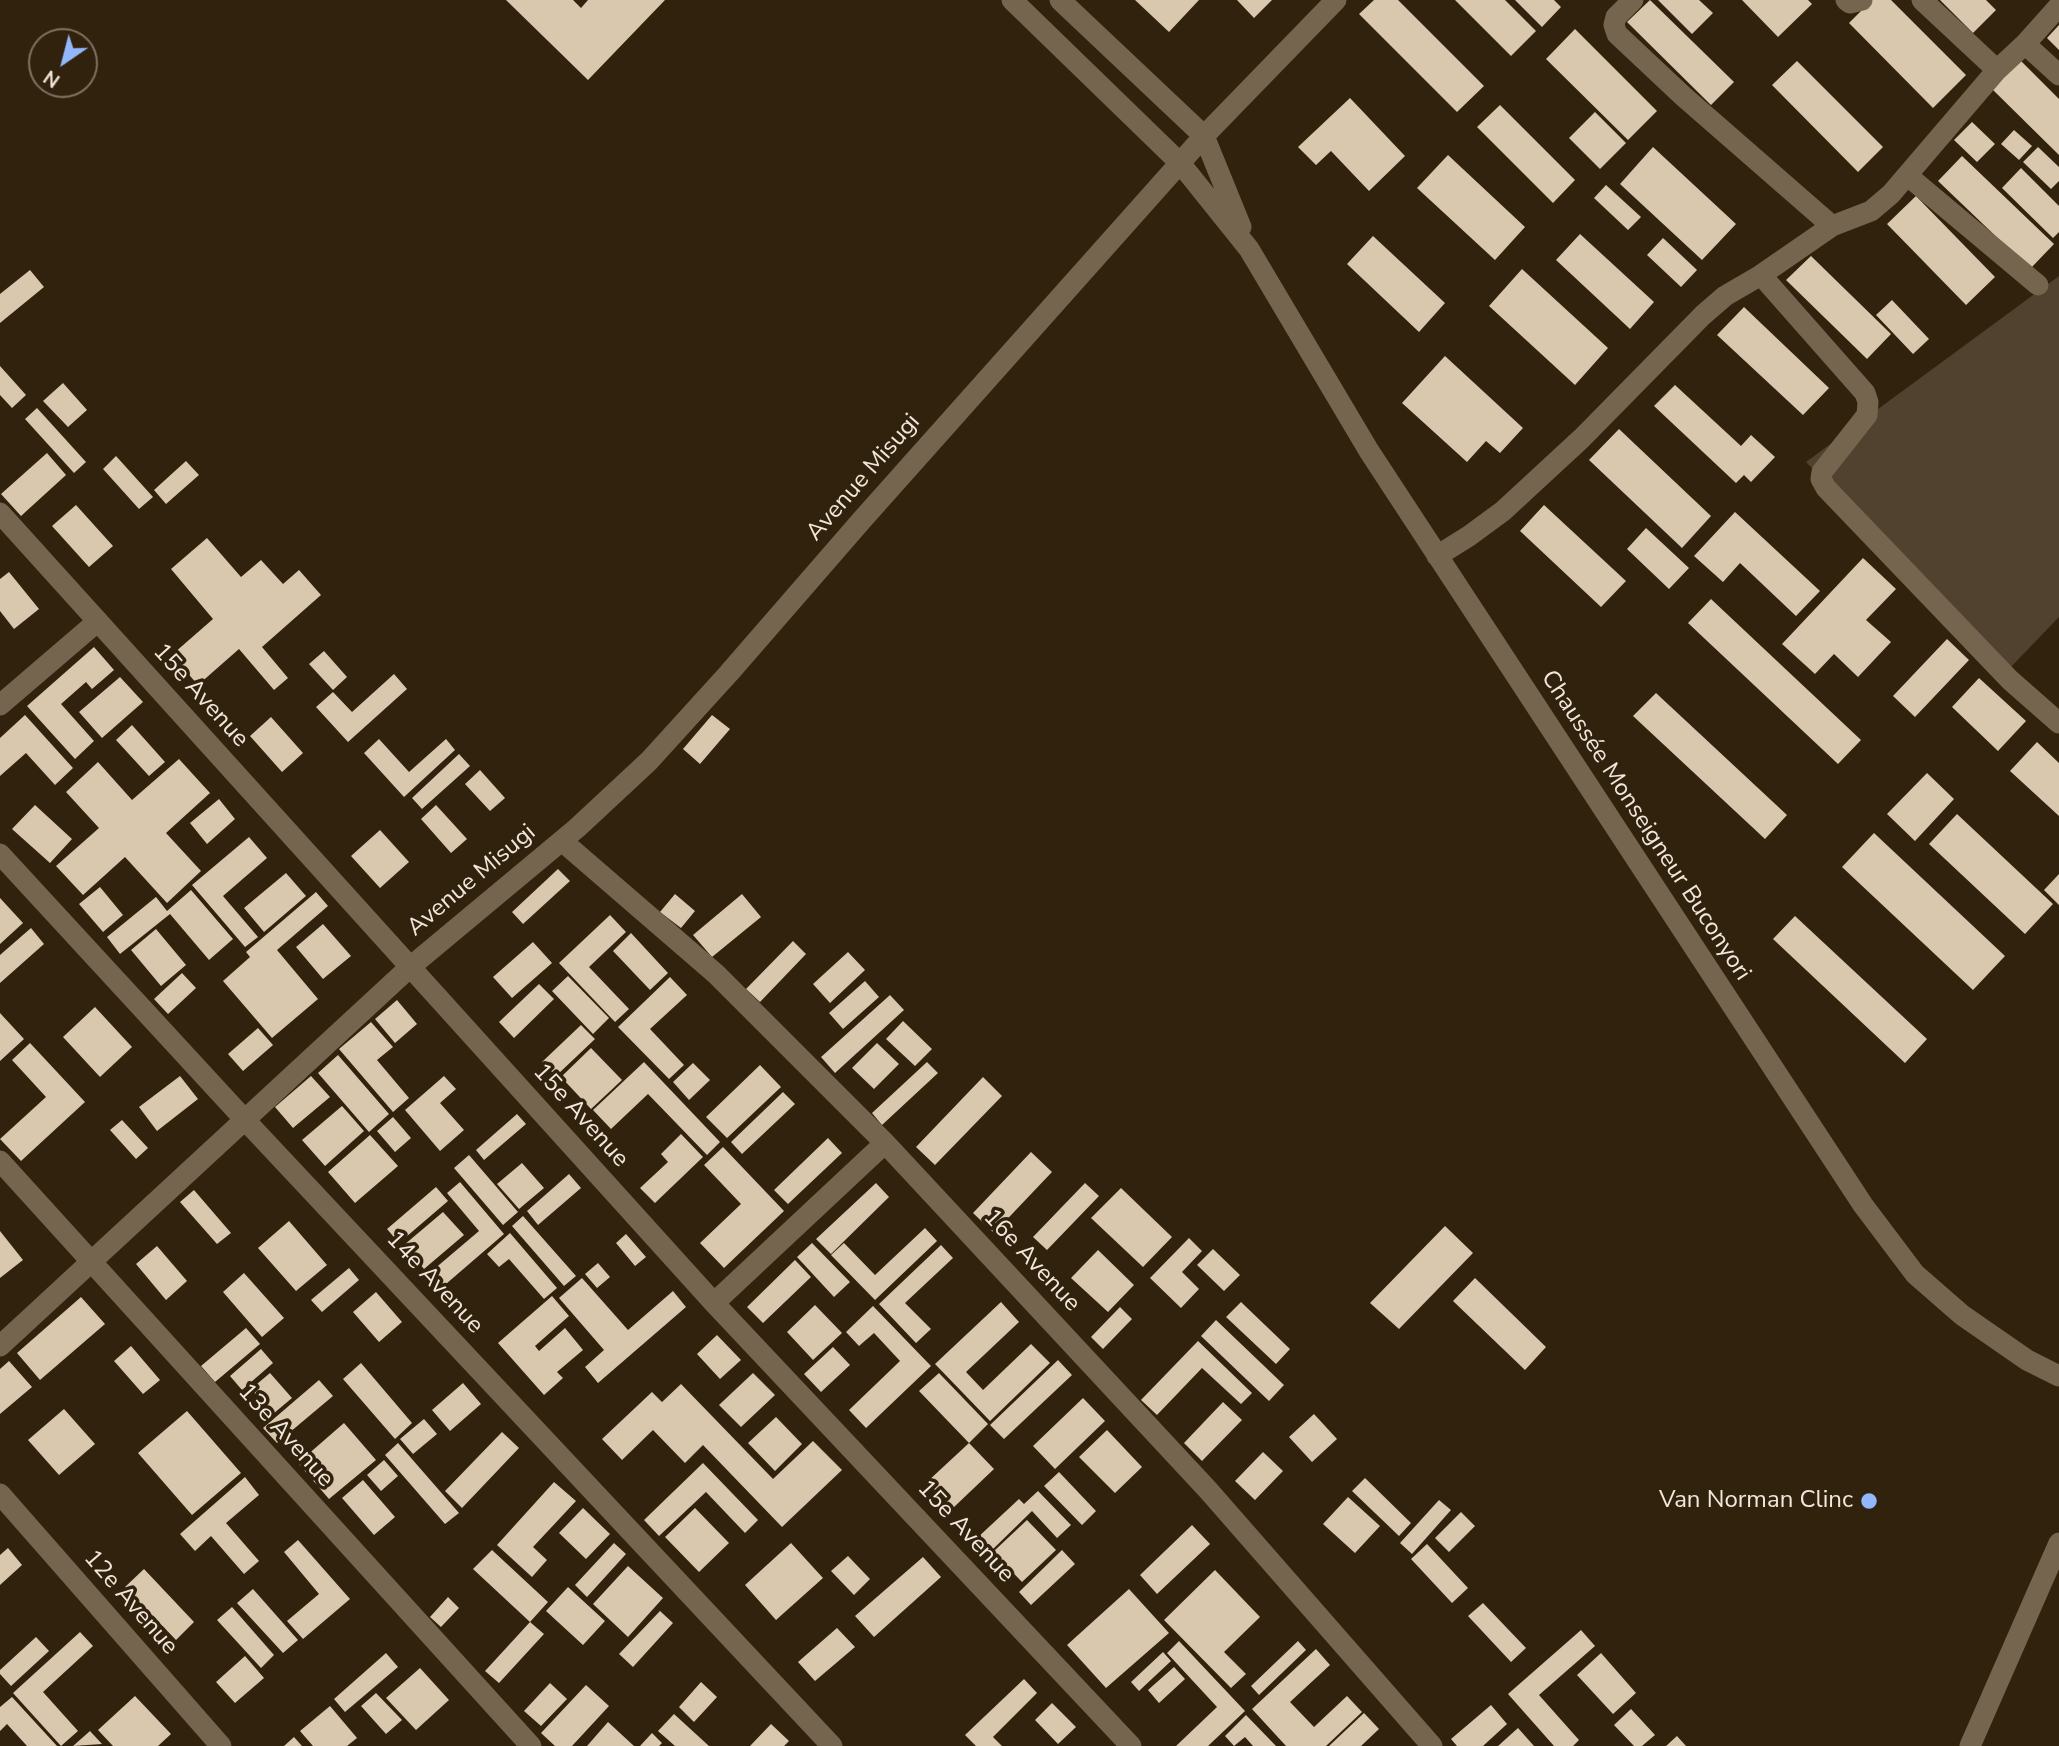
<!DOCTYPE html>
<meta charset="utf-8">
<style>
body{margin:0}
#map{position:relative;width:2059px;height:1746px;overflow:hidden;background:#31220e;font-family:"Nunito Sans",sans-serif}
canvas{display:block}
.north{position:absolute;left:28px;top:28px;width:70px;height:70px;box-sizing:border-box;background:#31220e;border:2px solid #7e7160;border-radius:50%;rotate:215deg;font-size:19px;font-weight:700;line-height:28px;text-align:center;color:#f1e7db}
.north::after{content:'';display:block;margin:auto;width:24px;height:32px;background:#93b7fd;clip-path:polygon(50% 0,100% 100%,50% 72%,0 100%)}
</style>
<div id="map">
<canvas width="2059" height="1746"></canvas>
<div class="north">N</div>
</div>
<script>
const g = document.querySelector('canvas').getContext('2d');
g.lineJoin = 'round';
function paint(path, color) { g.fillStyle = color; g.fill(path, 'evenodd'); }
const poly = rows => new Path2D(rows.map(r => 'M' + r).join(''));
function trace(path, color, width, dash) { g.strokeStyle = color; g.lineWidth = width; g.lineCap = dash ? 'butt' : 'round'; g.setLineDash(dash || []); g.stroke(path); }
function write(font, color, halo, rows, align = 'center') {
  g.font = font + ' "Nunito Sans",sans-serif'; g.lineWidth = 7; g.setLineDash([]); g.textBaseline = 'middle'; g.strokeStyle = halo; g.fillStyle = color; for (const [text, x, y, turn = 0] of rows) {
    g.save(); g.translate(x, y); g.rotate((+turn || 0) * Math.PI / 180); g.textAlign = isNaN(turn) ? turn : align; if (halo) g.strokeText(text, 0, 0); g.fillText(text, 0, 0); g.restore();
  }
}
paint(poly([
 [2059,276,2059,617,2009,669,1806,462]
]), '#50422f');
paint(poly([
 [506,0,573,0,581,8,588,0,665,0,588,80],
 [1135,0,1199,0,1169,32],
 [1237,0,1272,0,1254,18],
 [1374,0,1398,0,1484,86,1457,112,1359,14],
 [1455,0,1505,0,1536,31,1511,56],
 [1515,0,1554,0,1561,7,1542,27],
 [1650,0,1734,82,1711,105,1627,22],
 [1658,0,1699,0,1713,13,1692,34],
 [1742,0,1808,0,1812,4,1778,37],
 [1872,0,1891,0,1966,75,1933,108,1849,23],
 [1940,0,1986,0,1996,10,1973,33],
 [2059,25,2059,50,2047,38],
 [1575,29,1657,111,1628,140,1546,59],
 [2020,60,2059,99,2059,155,1992,89],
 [1797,61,1883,147,1858,172,1772,85],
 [1350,98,1405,156,1369,191,1331,151,1316,165,1298,147],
 [1500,105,1575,180,1553,203,1477,127],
 [1595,112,1626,143,1600,169,1569,138],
 [1972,122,1995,144,1977,162,1954,140],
 [2014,130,2032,146,2019,160,2001,144],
 [1653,147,1736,224,1702,260,1620,184],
 [2038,147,2059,167,2059,181,2051,189,2023,162],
 [1448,155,1525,227,1495,260,1417,188],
 [1962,156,2054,244,2030,269,1938,181],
 [2021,168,2059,206,2059,232,2053,238,2002,188],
 [1606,185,1641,217,1628,230,1594,198],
 [1916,196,1995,277,1966,305,1887,224],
 [1580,234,1654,302,1630,329,1556,260],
 [1373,236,1445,303,1419,332,1347,264],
 [1663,238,1697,270,1681,287,1647,255],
 [1811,256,1891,334,1867,359,1786,280],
 [1522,269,1608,348,1575,385,1489,306],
 [30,270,44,287,0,323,0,294],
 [1892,300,1929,339,1913,354,1876,315],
 [1744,307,1829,388,1803,415,1717,335],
 [1445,356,1523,428,1500,453,1486,441,1467,462,1402,403],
 [0,366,26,395,12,408,0,395],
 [63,383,87,410,68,427,43,401],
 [1675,385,1741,446,1751,435,1775,457,1751,482,1744,475,1736,483,1654,406],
 [37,408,86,462,74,473,25,419],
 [1619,429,1711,516,1682,548,1589,460],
 [47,453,66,475,21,516,1,494],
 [116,456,153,497,139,509,103,469],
 [186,461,199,475,166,504,154,490],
 [76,505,113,546,89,567,52,526],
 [1544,505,1626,581,1601,607,1520,531],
 [1735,512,1820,591,1796,616,1740,563,1723,582,1694,556],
 [1646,528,1689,568,1669,589,1627,549],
 [207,538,241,577,261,560,283,584,299,570,321,595,262,647,288,678,274,690,239,649,198,685,184,669,178,674,166,660,213,619,171,569],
 [1863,558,1896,589,1866,620,1891,642,1858,677,1834,654,1815,674,1782,644],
 [9,572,39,609,14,629,0,611,0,579],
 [1711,599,1861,740,1838,764,1688,623],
 [1947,639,1969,660,1915,717,1893,696],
 [94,647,114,670,92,689,86,682,61,704,94,741,75,759,27,706],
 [324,651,347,677,333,690,309,664],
 [394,674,407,689,348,742,316,707,333,692,352,712],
 [120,677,143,702,102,738,79,712],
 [1979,678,2026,721,1998,751,1952,707],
 [1656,693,1787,815,1765,839,1633,716],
 [25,715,73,768,55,785,26,753,0,776,0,738],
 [712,715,730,729,700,764,683,749],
 [271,717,303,753,282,772,250,736],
 [132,725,165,762,149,776,116,740],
 [379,739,409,772,446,739,455,750,404,797,364,753],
 [2037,742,2059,763,2059,816,2010,771],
 [459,754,470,766,422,809,412,798],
 [179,759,210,793,166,833,201,871,167,903,125,857,83,895,56,866,99,828,66,792,98,762,132,800],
 [480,770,505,798,490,811,465,784],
 [1927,773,1954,799,1915,841,1887,814],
 [219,799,235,819,207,844,190,823],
 [35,805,72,839,50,863,12,829],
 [436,805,467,839,451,853,421,819],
 [1957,814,2053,904,2025,934,1929,844],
 [380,830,409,862,380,888,351,856],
 [1874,833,2005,956,1973,990,1842,867],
 [249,837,267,858,223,896,258,937,245,947,192,885],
 [558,869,570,881,523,924,512,912],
 [286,873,306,896,264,932,244,908],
 [2059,874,2059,905,2044,890],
 [100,887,123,915,103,932,79,904],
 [191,890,233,939,209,960,170,914,120,954,107,937,156,897,167,911],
 [316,892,328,906,277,950,318,999,272,1038,223,981,250,957,246,952],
 [675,894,695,911,681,928,660,912],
 [742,894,761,917,712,957,693,935],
 [0,898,23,923,0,944],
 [610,915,626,932,589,967,629,1009,615,1022,559,963],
 [1795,916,1927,1039,1905,1063,1773,939],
 [323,924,351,956,323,979,296,947],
 [31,928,44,944,0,983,0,955],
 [156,929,186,965,161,986,131,950],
 [631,933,668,973,650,990,613,951],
 [793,941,806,954,760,1002,746,989],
 [533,942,552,963,512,998,493,977],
 [848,952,865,970,830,1003,813,984],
 [182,973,196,988,168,1014,154,999],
 [568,976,609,1018,593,1034,552,991],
 [670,977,687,995,650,1029,684,1065,669,1079,618,1027],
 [865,981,879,997,843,1029,829,1013],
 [539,984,554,999,514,1038,499,1022],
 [890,995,904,1010,835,1073,821,1057],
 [397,1000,417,1024,395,1043,375,1019],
 [95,1007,132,1047,100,1077,63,1037],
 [0,1013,24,1039,0,1061],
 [903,1021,932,1049,915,1066,886,1039],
 [371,1022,393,1047,377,1060,409,1098,393,1112,339,1049],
 [581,1025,595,1039,556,1076,542,1062],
 [258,1028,273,1045,243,1071,228,1054],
 [30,1043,85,1102,21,1161,0,1139,46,1097,12,1060],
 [877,1043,899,1064,874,1089,852,1068],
 [591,1048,622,1080,591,1109,561,1077],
 [338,1055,389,1114,369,1132,318,1073],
 [644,1062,720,1142,707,1155,648,1094,611,1129,593,1110],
 [927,1062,938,1073,882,1125,872,1113],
 [693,1063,710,1080,689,1100,673,1082],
 [760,1065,781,1087,727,1138,706,1117],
 [180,1076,198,1099,157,1131,139,1107],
 [311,1076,330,1097,293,1128,275,1107],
 [444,1076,456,1089,440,1103,464,1130,440,1151,405,1110],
 [983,1077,1002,1096,935,1165,916,1147],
 [783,1092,795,1104,742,1154,731,1142],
 [342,1106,364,1131,325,1166,302,1140],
 [517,1114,526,1124,484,1160,476,1150],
 [393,1117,411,1138,395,1152,377,1131],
 [122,1120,148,1148,136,1159,110,1130],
 [681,1134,703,1157,655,1203,640,1188,668,1162,661,1154],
 [370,1135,398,1166,355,1203,328,1172],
 [828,1138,842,1153,788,1204,774,1190],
 [723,1147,784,1211,724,1268,700,1243,741,1204,704,1165],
 [1031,1152,1052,1172,994,1233,973,1213],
 [469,1155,518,1212,503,1225,454,1168],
 [522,1163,544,1188,519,1209,497,1184],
 [569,1174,581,1188,538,1225,527,1211],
 [460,1182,504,1234,439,1290,426,1276,479,1231,447,1193],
 [876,1183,889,1197,831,1254,816,1239],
 [1085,1183,1099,1196,1047,1250,1033,1237],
 [436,1187,448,1201,399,1243,387,1229],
 [1121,1188,1172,1237,1143,1267,1091,1218],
 [194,1190,231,1233,217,1244,180,1202],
 [443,1212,464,1235,424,1269,404,1245],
 [523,1216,576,1276,564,1286,512,1226],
 [289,1221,327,1265,296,1291,258,1248],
 [1445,1226,1473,1253,1399,1329,1370,1303],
 [925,1228,937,1241,875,1300,831,1255,844,1243,875,1275],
 [0,1231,23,1260,0,1278],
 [510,1233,557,1288,544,1299,509,1259,499,1267,487,1254],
 [626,1234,646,1257,635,1266,616,1243],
 [1189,1238,1202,1251,1182,1272,1199,1289,1181,1308,1150,1278],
 [812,1243,850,1282,834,1297,797,1257],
 [941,1245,953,1258,905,1303,931,1329,916,1343,879,1304],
 [157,1246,187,1281,166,1300,136,1264],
 [1213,1249,1240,1275,1224,1291,1197,1265],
 [1098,1250,1134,1285,1108,1312,1071,1278],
 [795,1260,811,1277,763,1323,747,1307],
 [598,1263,610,1277,597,1288,585,1274],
 [349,1268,359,1280,322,1312,311,1300],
 [244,1273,284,1318,262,1337,223,1292],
 [582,1278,628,1330,673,1291,686,1307,598,1383,585,1367,604,1350,559,1298],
 [1475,1278,1546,1347,1525,1370,1453,1301],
 [376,1292,402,1322,379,1342,353,1312],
 [552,1296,569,1316,535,1346,539,1351,565,1328,583,1350,557,1372,563,1378,544,1395,498,1343],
 [81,1297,105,1324,40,1380,17,1353],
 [1001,1302,1019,1322,966,1372,983,1390,1031,1344,1050,1363,990,1421,935,1364],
 [1241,1302,1290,1349,1276,1364,1226,1317],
 [815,1305,842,1333,813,1360,787,1332],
 [873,1306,931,1366,866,1428,849,1410,900,1361,874,1333,859,1346,846,1332],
 [1120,1307,1132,1319,1103,1349,1091,1337],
 [1216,1320,1284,1385,1269,1401,1201,1336],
 [246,1328,260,1344,215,1382,201,1366],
 [717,1335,741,1360,720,1379,697,1354],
 [1198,1341,1252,1393,1241,1404,1202,1368,1157,1415,1141,1400],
 [131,1346,160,1380,143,1394,114,1361],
 [833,1347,850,1365,821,1392,804,1374],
 [261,1349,273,1363,242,1390,230,1376],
 [1058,1360,1072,1375,1004,1439,990,1425],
 [9,1361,32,1387,0,1414,0,1369],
 [361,1363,412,1423,395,1439,343,1379],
 [270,1373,292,1398,273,1414,251,1389],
 [753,1373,775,1395,741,1427,719,1405],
 [939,1373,988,1424,969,1443,919,1391],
 [319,1380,333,1396,277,1443,263,1428],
 [463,1383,481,1404,450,1431,432,1410],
 [681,1384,773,1479,813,1441,842,1470,782,1527,703,1445,685,1463,653,1430,622,1460,602,1439,652,1392,662,1402],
 [1083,1398,1105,1421,1055,1469,1033,1446],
 [1223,1402,1242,1420,1202,1461,1184,1443],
 [64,1409,95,1444,59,1475,28,1440],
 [187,1411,241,1473,192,1515,138,1453],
 [1314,1414,1337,1439,1312,1462,1289,1437],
 [776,1417,802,1444,775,1471,748,1443],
 [424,1419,437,1434,413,1454,400,1439],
 [344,1423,376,1460,329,1499,298,1463],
 [1107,1430,1142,1467,1115,1493,1079,1457],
 [502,1432,519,1448,462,1508,445,1491],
 [398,1443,459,1513,445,1524,385,1455],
 [969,1443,994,1469,953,1508,927,1482],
 [1263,1452,1283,1471,1255,1500,1235,1481],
 [384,1460,398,1476,381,1491,367,1475],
 [703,1463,758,1520,745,1533,706,1492,659,1536,644,1520],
 [1059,1472,1096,1511,1082,1525,1044,1486],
 [245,1477,259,1495,226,1523,259,1561,244,1574,211,1536,195,1551,180,1534],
 [1365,1478,1411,1523,1399,1536,1352,1491],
 [363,1480,395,1517,374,1535,342,1498],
 [554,1482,576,1501,533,1547,547,1560,532,1577,497,1545],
 [1038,1491,1071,1525,1057,1538,1032,1511,990,1552,976,1539,1019,1499,1024,1504],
 [1348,1497,1380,1526,1355,1553,1323,1524],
 [1439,1500,1451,1510,1412,1554,1400,1543],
 [583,1508,610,1534,586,1559,559,1533],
 [695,1508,729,1543,699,1572,665,1537],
 [1461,1512,1475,1526,1449,1552,1435,1538],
 [1027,1520,1056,1550,1022,1582,993,1552],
 [1192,1525,1210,1544,1157,1594,1140,1575],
 [298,1540,350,1599,303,1639,287,1621,319,1594,284,1552],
 [614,1543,626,1554,587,1597,575,1585],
 [791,1543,823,1578,776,1620,745,1585],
 [1427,1544,1468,1588,1452,1603,1411,1559],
 [8,1548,22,1565,0,1585,0,1555],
 [492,1550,548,1602,530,1622,473,1569],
 [1062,1550,1075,1564,1031,1605,1019,1592],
 [848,1556,870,1579,854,1595,831,1571],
 [923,1557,941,1577,874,1637,855,1616],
 [628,1566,663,1598,628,1637,593,1604],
 [144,1569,194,1622,176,1640,125,1587],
 [1215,1570,1260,1617,1224,1652,1246,1674,1231,1688,1164,1620],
 [568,1587,605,1621,583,1645,546,1611],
 [253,1589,298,1640,283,1653,237,1603],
 [1129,1589,1169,1633,1106,1688,1067,1645],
 [448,1597,459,1608,441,1627,430,1617],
 [1483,1603,1526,1648,1511,1662,1468,1616],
 [232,1607,274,1655,261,1668,217,1620],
 [660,1611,673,1623,633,1667,619,1654],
 [530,1622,544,1634,499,1683,485,1671],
 [837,1628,855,1647,815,1681,798,1662],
 [1581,1630,1595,1646,1539,1695,1579,1740,1573,1746,1554,1746,1508,1694],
 [80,1632,93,1646,43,1692,78,1731,61,1746,13,1693],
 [36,1637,49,1651,11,1686,0,1674,0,1670],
 [1179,1641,1245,1711,1208,1746,1176,1746,1217,1707,1167,1653],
 [1298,1641,1306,1650,1259,1695,1251,1686],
 [1316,1649,1330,1665,1290,1702,1314,1727,1347,1696,1362,1712,1326,1746,1286,1746,1252,1709],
 [1163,1652,1171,1661,1139,1691,1131,1682],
 [386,1653,398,1667,345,1712,334,1699],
 [1601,1653,1636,1693,1613,1714,1577,1675],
 [245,1656,264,1678,235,1703,216,1682],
 [1174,1667,1185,1679,1159,1703,1148,1690],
 [420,1668,449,1700,416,1730,386,1698],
 [1024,1679,1037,1693,993,1737,1002,1746,976,1746,965,1735],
 [701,1682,717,1697,694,1722,679,1707],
 [550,1683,567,1699,541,1726,524,1711],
 [586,1685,609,1706,572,1746,555,1746,541,1733],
 [376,1693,402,1720,386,1734,361,1706],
 [135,1696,171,1734,158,1746,113,1746,98,1730],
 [12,1697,23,1709,57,1746,27,1746,7,1724,0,1731,0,1707],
 [1052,1703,1076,1727,1058,1744,1035,1720],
 [1491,1705,1507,1724,1483,1746,1457,1746,1451,1739],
 [330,1706,357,1738,347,1746,313,1746,300,1731],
 [1631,1709,1655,1735,1642,1746,1634,1746,1614,1725],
 [1364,1713,1379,1729,1361,1746,1329,1746],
 [674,1714,709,1746,675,1746,658,1731],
 [1246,1715,1276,1746,1253,1746,1245,1737,1234,1746,1225,1736],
 [608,1722,634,1746,587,1746],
 [771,1724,789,1741,784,1746,750,1746],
 [1518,1728,1534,1746,1498,1746],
 [90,1731,102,1744,73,1746],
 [652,1733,662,1743,659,1746,640,1746],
 [1677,1736,1686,1746,1666,1746],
 [294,1737,302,1746,284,1746]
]), '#d9c7ae');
trace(poly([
 [1012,0,1180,163,1249,249,1369,451,1863,1205,1915,1274,1962,1315,2027,1360,2059,1376],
 [1060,0,1204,136,1241,227],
 [1633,0,1616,17,1614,25,1617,34,1683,96,1832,226],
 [1846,0,1850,3,1862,0],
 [1922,0,1997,70],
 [2025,44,2059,75],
 [1908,176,2038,285],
 [1761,275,1865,393,1868,402,1867,415,1822,472,1821,479,1826,488,2010,680,2059,723],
 [0,513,714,1303,1131,1746],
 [1437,556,1469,536,1503,511,1582,438,1703,315,1725,296,1761,275,1832,226,1871,211,1891,194,1997,70,2025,44,2059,6],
 [0,705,98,621],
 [562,841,716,974,885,1143,1208,1490,1432,1746],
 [0,854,245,1120,832,1746],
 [0,1161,531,1746],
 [714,1303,885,1143],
 [0,1346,409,968,577,828,649,761,729,673,861,521,1204,136,1336,0],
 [0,1494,221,1746],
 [1970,1746,2059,1543]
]), '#76654e', 21);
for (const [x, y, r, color] of [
 [1869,1501,9,"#93b7fd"]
]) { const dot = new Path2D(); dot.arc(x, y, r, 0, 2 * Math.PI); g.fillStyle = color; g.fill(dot); trace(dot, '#31220e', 2.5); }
write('24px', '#f1e7db', '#31220e', [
 ["Avenue Misugi",864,478,-49],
 ["15e Avenue",200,696,48],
 ["Chaussée Monseigneur Buconyori",1645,826,57],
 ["Avenue Misugi",472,881,-40],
 ["15e Avenue",580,1116,48],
 ["16e Avenue",1031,1261,47],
 ["14e Avenue",434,1283,47],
 ["13e Avenue",285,1436,48],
 ["15e Avenue",965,1532,47],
 ["12e Avenue",130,1603,49]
]);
write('24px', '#f1e7db', '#31220e', [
 ["Van Norman Clinc",1853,1501]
], 'right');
</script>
